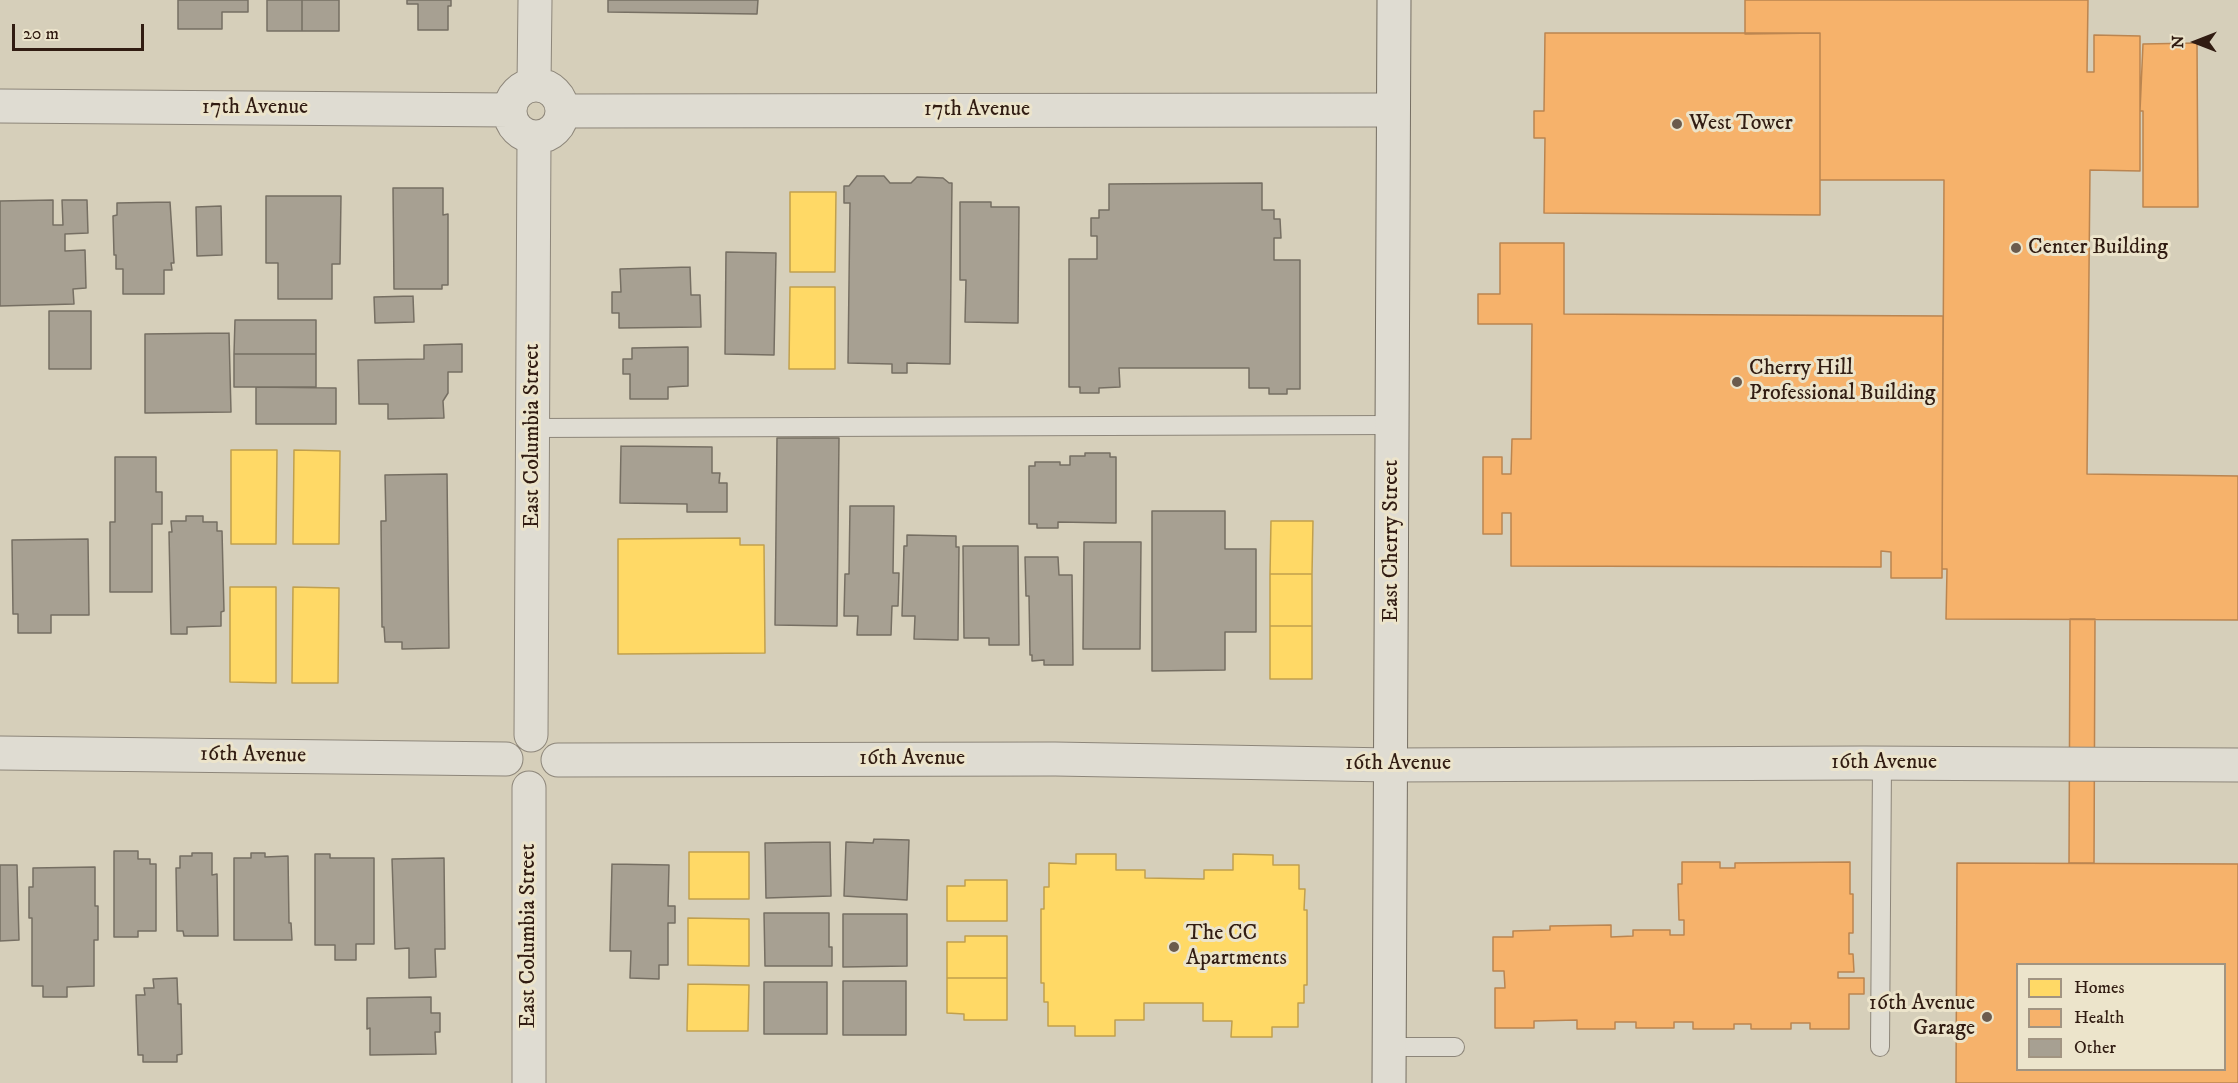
<!DOCTYPE html>
<style>
body{margin:0}
#map{position:relative;width:2238px;height:1083px;overflow:hidden;background:#d6cfba;font-family:"IM FELL DW Pica",serif}
canvas{display:block}
.legend{position:absolute;left:2016px;top:963px;width:210px;height:108px;box-sizing:border-box;background:#ece4cb;border:2px solid #a19481;margin:0;padding:8px 10px;list-style:none;font-size:18px;color:#311c12}
.legend li{display:flex;align-items:center;gap:12px;height:30px}
.legend b{width:30px;border:2px solid #a19481}
.north{position:absolute;left:2166px;top:12px;width:60px;height:60px;-webkit-text-stroke:4px #ece4cb;paint-order:stroke;rotate:270deg;font-size:16px;font-weight:700;line-height:24px;text-align:center;color:#311c12}
.north::after{content:'';display:block;margin:auto;width:21px;height:27px;background:#311c12;clip-path:polygon(50% 0,100% 100%,50% 72%,0 100%)}
.scale{position:absolute;left:12px;top:24px;width:132px;height:27px;box-sizing:border-box;border:3px solid #311c12;border-top:0;padding-left:8px;font-size:18px;line-height:21px;white-space:nowrap;color:#311c12;-webkit-text-stroke:4px #ece4cb;paint-order:stroke}
</style>
<div id="map">
<canvas width="2238" height="1083"></canvas>
<ul class="legend">
<li><b style="height:16px;background:#ffd966"></b>Homes</li>
<li><b style="height:16px;background:#f6b26b"></b>Health</li>
<li><b style="height:16px;background:#a7a092"></b>Other</li>
</ul>
<div class="north">N</div>
<div class="scale">20 m</div>
</div>
<script>
const g = document.querySelector('canvas').getContext('2d');
g.lineJoin = 'round';
function paint(path, color) { g.fillStyle = color; g.fill(path, 'evenodd'); }
const poly = rows => new Path2D(rows.map(r => 'M' + r).join(''));
function trace(path, color, width, dash) { g.strokeStyle = color; g.lineWidth = width; g.lineCap = dash ? 'butt' : 'round'; g.setLineDash(dash || []); g.stroke(path); }
function write(font, color, halo, rows, align = 'center') {
  g.font = font + ' "IM FELL DW Pica",serif'; g.lineWidth = 6; g.setLineDash([]); g.textBaseline = 'middle'; g.strokeStyle = halo; g.fillStyle = color; for (const [text, x, y, turn = 0] of rows) {
    g.save(); g.translate(x, y); g.rotate((+turn || 0) * Math.PI / 180); g.textAlign = isNaN(turn) ? turn : align; if (halo) g.strokeText(text, 0, 0); g.fillText(text, 0, 0); g.restore();
  }
}
const homes = poly([
 [790,192,836,192,835,272,790,272,790,192],
 [790,287,835,287,835,369,789,369,790,287],
 [231,450,277,450,276,544,231,544,231,450],
 [294,450,340,451,339,544,293,544,294,450],
 [1271,521,1313,521,1312,574,1270,574,1271,521],
 [740,538,740,545,764,545,765,653,618,654,618,539,740,538],
 [1270,574,1312,574,1312,626,1270,626,1270,574],
 [230,587,276,587,276,683,230,682,230,587],
 [293,587,339,588,338,683,292,683,293,587],
 [1270,626,1312,626,1312,679,1270,679,1270,626],
 [689,852,749,852,749,899,689,899,689,852],
 [1076,854,1116,854,1116,870,1145,870,1145,878,1204,879,1204,870,1233,870,1233,854,1273,855,1273,865,1299,865,1299,889,1305,889,1304,910,1307,910,1307,985,1304,985,1304,1003,1298,1003,1298,1027,1272,1027,1272,1037,1231,1037,1232,1021,1203,1021,1203,1003,1144,1003,1144,1020,1115,1020,1115,1036,1075,1036,1075,1026,1048,1026,1048,1002,1044,1002,1044,983,1041,983,1041,909,1044,909,1044,887,1049,887,1049,863,1076,864,1076,854],
 [965,880,1007,880,1007,921,947,921,947,886,965,886,965,880],
 [688,918,749,919,749,966,688,965,688,918],
 [965,936,1007,936,1007,978,947,978,947,942,965,942,965,936],
 [947,978,1007,978,1007,1020,964,1020,964,1014,947,1013,947,978],
 [688,984,749,985,748,1031,687,1031,688,984]
]);
paint(homes, '#ffd966');
trace(homes, '#c1a04d', 1.5);
const health = poly([
 [1745,0,2088,0,2087,72,2094,72,2094,35,2140,36,2140,171,2090,170,2087,474,2238,476,2238,620,1946,619,1947,569,1942,569,1944,180,1820,180,1820,33,1745,34,1745,0],
 [1545,33,1820,33,1820,215,1544,213,1545,138,1534,138,1534,111,1544,111,1545,33],
 [2197,43,2198,207,2143,207,2143,111,2140,111,2143,44,2197,43],
 [1500,243,1564,243,1564,314,1943,316,1942,578,1891,578,1891,552,1881,551,1881,567,1511,566,1511,513,1502,513,1502,534,1483,534,1483,457,1502,457,1502,474,1511,474,1512,439,1531,439,1532,324,1478,324,1478,294,1500,294,1500,243],
 [2070,619,2095,619,2094,863,2069,863,2070,619],
 [1682,862,1720,862,1720,868,1735,868,1735,863,1850,862,1850,894,1853,894,1853,933,1849,933,1849,954,1853,954,1854,972,1838,972,1838,978,1864,978,1864,994,1849,994,1849,1029,1810,1029,1810,1023,1791,1023,1791,1029,1751,1029,1751,1024,1734,1024,1734,1029,1693,1029,1693,1022,1674,1022,1674,1028,1636,1028,1636,1022,1615,1022,1615,1029,1577,1029,1577,1020,1534,1021,1534,1028,1495,1028,1495,988,1505,988,1504,971,1493,971,1493,937,1513,937,1513,931,1550,930,1550,926,1611,925,1611,937,1633,936,1633,930,1670,930,1670,935,1684,935,1684,920,1679,920,1678,884,1682,884,1682,862],
 [1957,863,2238,864,2238,1083,1956,1083,1957,863],
 [2018,964,2224,964,2224,1070,2018,1070,2018,964]
]);
paint(health, '#f6b26b');
trace(health, '#bb8550', 1.5);
const building = poly([
 [178,0,248,0,248,12,222,12,222,29,178,29,178,0],
 [267,0,302,0,302,31,267,31,267,0],
 [302,0,339,0,339,31,302,31,302,0],
 [407,0,451,0,451,6,448,6,448,30,418,30,418,4,407,4,407,0],
 [608,0,758,0,757,14,608,12,608,0],
 [857,176,884,176,890,183,911,183,917,177,943,178,949,183,952,183,950,364,907,363,907,373,892,373,892,364,848,363,850,203,844,203,844,186,849,186,857,176],
 [1262,183,1262,210,1274,210,1274,219,1280,219,1281,238,1274,238,1274,260,1300,260,1300,389,1287,389,1287,394,1269,394,1269,388,1249,388,1249,368,1119,368,1120,387,1099,388,1099,393,1080,393,1080,387,1069,387,1069,259,1097,259,1097,236,1091,236,1091,218,1099,218,1099,210,1109,210,1109,184,1262,183],
 [393,188,443,188,443,215,448,214,448,285,442,285,442,289,394,289,393,188],
 [266,196,341,196,340,264,332,264,332,299,278,299,278,263,266,263,266,196],
 [53,200,53,225,63,225,62,200,87,200,88,233,65,234,65,251,85,250,86,288,73,289,74,304,0,306,0,201,53,200],
 [170,202,174,263,171,263,172,270,164,270,164,294,123,294,123,269,116,269,116,255,114,255,113,216,117,215,117,203,170,202],
 [960,202,991,202,991,207,1019,207,1018,323,965,322,966,280,960,280,960,202],
 [221,206,222,255,197,256,196,207,221,206],
 [726,252,776,253,774,355,725,354,726,252],
 [690,267,691,295,700,295,701,327,619,328,619,313,612,313,612,292,621,292,620,269,690,267],
 [413,296,414,322,375,323,374,297,413,296],
 [49,311,91,311,91,369,49,369,49,311],
 [235,320,316,320,316,354,234,354,235,320],
 [229,333,231,412,145,413,145,334,229,333],
 [462,344,462,372,448,372,448,393,443,401,444,418,388,419,388,404,359,404,358,360,424,359,424,345,462,344],
 [688,347,688,386,668,387,668,399,630,399,630,374,623,374,623,359,632,359,632,348,688,347],
 [234,354,316,354,316,387,234,387,234,354],
 [256,387,336,388,336,424,256,424,256,387],
 [777,438,839,438,837,626,775,625,777,438],
 [621,446,712,447,712,473,720,473,719,483,727,483,727,512,687,512,687,504,620,503,621,446],
 [1085,453,1110,453,1110,457,1116,457,1116,523,1058,522,1058,528,1037,528,1037,524,1029,524,1029,466,1035,466,1035,462,1060,462,1060,465,1070,465,1070,456,1085,456,1085,453],
 [115,457,156,457,156,492,162,492,162,524,152,524,152,592,110,592,110,522,115,522,115,457],
 [447,474,449,648,402,649,402,642,385,642,384,627,382,627,381,521,386,521,385,475,447,474],
 [850,506,894,506,893,573,899,573,898,606,892,606,891,635,857,635,858,616,844,616,845,574,849,574,850,506],
 [1152,511,1225,511,1225,549,1256,549,1256,632,1225,632,1225,670,1152,671,1152,511],
 [186,516,203,516,203,522,217,522,217,531,222,531,224,611,221,612,221,626,187,627,187,634,171,634,169,532,172,532,171,521,186,521,186,516],
 [907,535,956,536,956,547,959,547,958,640,914,639,915,616,902,616,904,546,907,546,907,535],
 [88,539,89,615,51,615,51,633,18,633,18,614,13,614,12,540,88,539],
 [1084,542,1141,542,1140,649,1083,649,1084,542],
 [963,546,1018,546,1019,645,989,645,989,638,964,638,963,546],
 [1025,557,1058,557,1059,575,1072,575,1073,665,1044,665,1044,660,1032,661,1032,655,1030,655,1029,596,1026,596,1025,557],
 [874,839,909,840,907,900,844,896,846,842,873,843,874,839],
 [830,842,831,896,766,898,765,843,830,842],
 [114,851,138,851,138,859,150,859,150,864,156,864,156,931,138,931,138,937,114,937,114,851],
 [192,853,212,853,212,875,217,874,218,936,184,936,183,931,177,931,176,868,180,868,180,856,192,856,192,853],
 [251,853,265,853,265,857,288,856,289,923,291,923,292,940,234,940,234,858,251,858,251,853],
 [315,854,330,854,330,858,374,858,374,944,356,944,356,960,335,960,335,945,315,945,315,854],
 [444,858,445,949,435,949,436,977,409,978,409,948,395,949,392,859,444,858],
 [612,864,669,865,668,906,675,906,675,923,668,923,668,965,659,965,659,979,630,978,631,951,610,951,612,864],
 [0,865,17,865,19,940,0,941,0,865],
 [95,867,95,906,98,906,98,940,94,940,94,986,67,987,67,997,43,997,43,986,32,986,32,918,29,918,29,887,33,887,33,868,95,867],
 [764,913,829,913,829,947,832,947,832,966,765,966,764,913],
 [843,914,907,914,907,966,843,967,843,914],
 [177,978,178,1004,181,1004,182,1054,177,1055,177,1062,143,1062,143,1055,138,1055,136,995,145,995,144,988,154,988,153,979,177,978],
 [843,981,906,981,906,1035,843,1035,843,981],
 [764,982,827,982,827,1034,764,1034,764,982],
 [431,997,431,1013,440,1013,440,1032,435,1032,436,1054,370,1055,370,1028,367,1029,367,998,431,997]
]);
paint(building, '#a7a092');
trace(building, '#766f63', 1.5);
const lane = poly([
 [533,428,1392,425],
 [1389,1047,1455,1047],
 [1880,1047,1882,763]
]);
const street = poly([
 [534,85,535,0],
 '510 111a26 26 0 1 1 52 0a26 26 0 1 1-52 0Z',
 [0,106,510,110],
 [562,111,1393,110],
 [531,735,534,137],
 [0,753,506,759],
 [558,760,1055,759,1391,765,1864,763,2238,765],
 [529,1083,529,788]
]);
const secondary = poly([
 [1389,1083,1394,0]
]);
trace(lane, '#8d867a', 20);
trace(street, '#8d867a', 35);
trace(secondary, '#766f63', 35);
trace(lane, '#dfdcd2', 18);
trace(street, '#dfdcd2', 33);
trace(secondary, '#dfdcd2', 33);
for (const [x, y, r, color] of [
 [1677,124,6,"#6b5b4d"],
 [2016,248,6,"#6b5b4d"],
 [1737,382,6,"#6b5b4d"],
 [1174,947,6,"#6b5b4d"],
 [1987,1017,6,"#6b5b4d"]
]) { const dot = new Path2D(); dot.arc(x, y, r, 0, 2 * Math.PI); g.fillStyle = color; g.fill(dot); trace(dot, '#ece4cb', 2); }
write('22px', '#311c12', '#ece4cb', [
 ["17th Avenue",255,108],
 ["17th Avenue",977,110],
 ["East Columbia Street",533,436,-90],
 ["East Cherry Street",1392,541,-90],
 ["16th Avenue",253,756,1],
 ["16th Avenue",912,759],
 ["16th Avenue",1884,763],
 ["16th Avenue",1398,764],
 ["East Columbia Street",529,936,-90]
]);
write('22px', '#311c12', '#ece4cb', [
 ["West Tower",1689,124],
 ["Center Building",2028,248],
 ["Cherry Hill",1749,369],
 ["Professional Building",1749,394],
 ["The CC",1186,934],
 ["Apartments",1186,959],
 ["16th Avenue",1975,1004,"right"],
 ["Garage",1975,1029,"right"]
], 'left');
</script>
